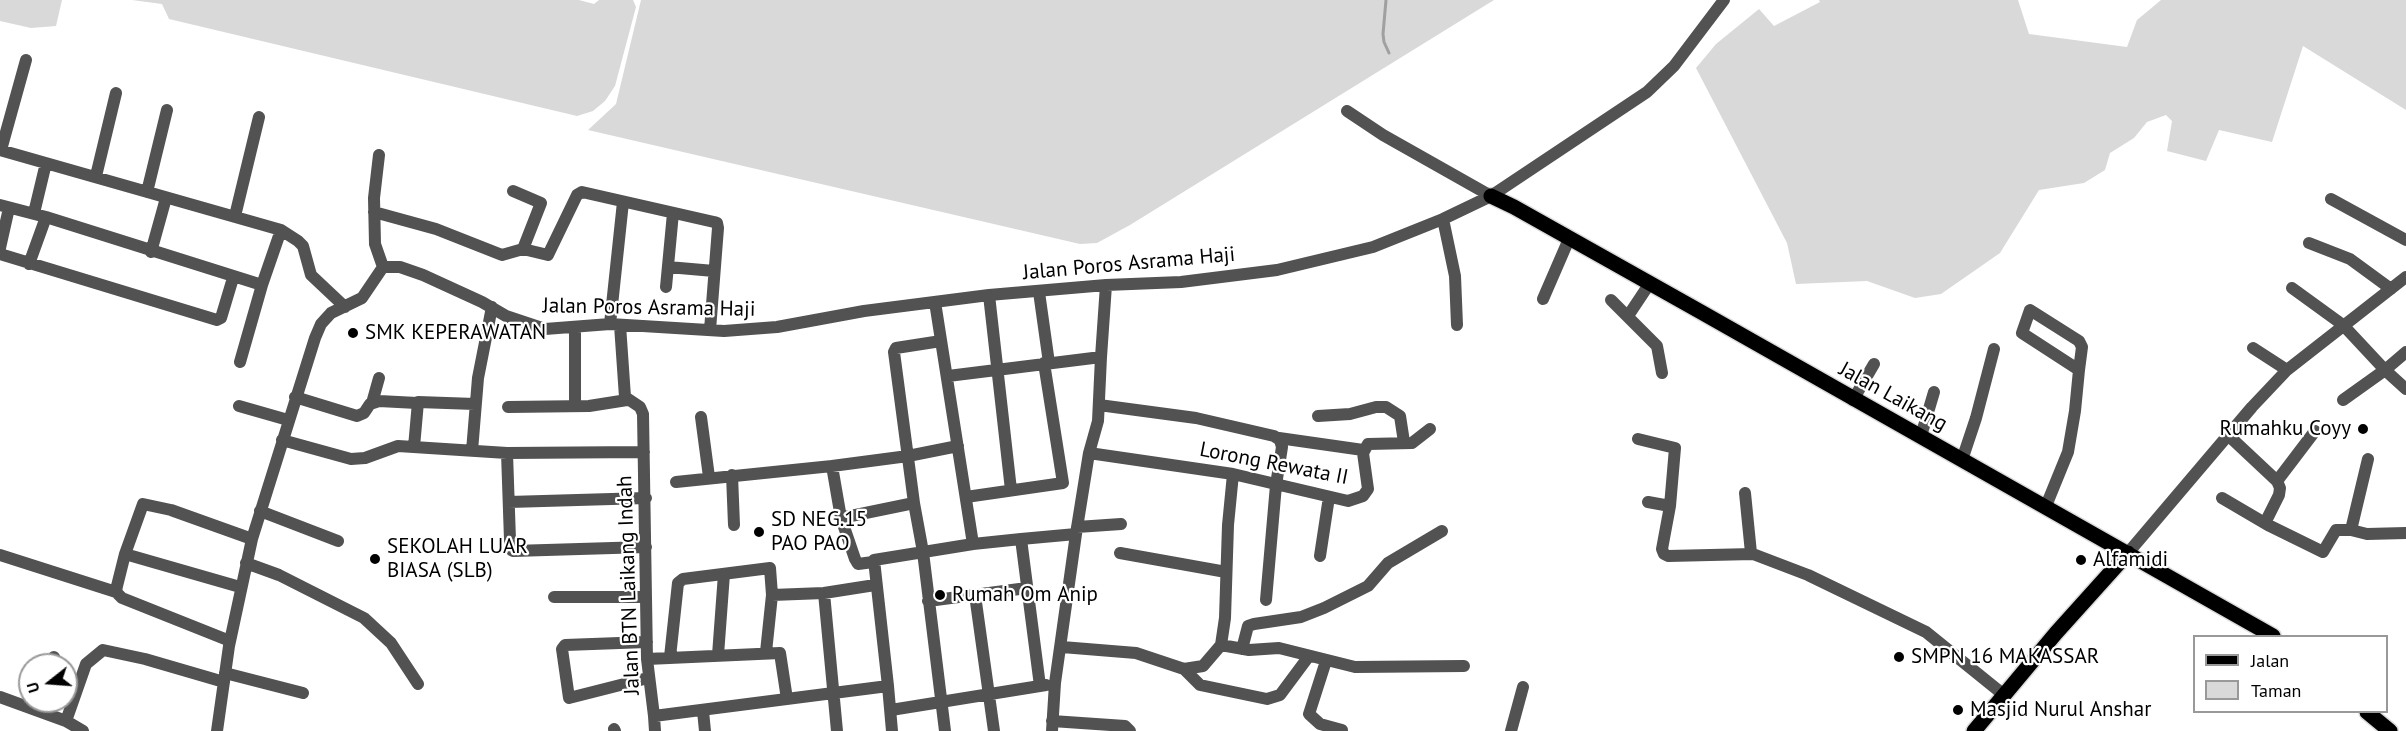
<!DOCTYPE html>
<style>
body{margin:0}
#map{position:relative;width:2406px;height:731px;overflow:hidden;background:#fff;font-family:"PT Sans",sans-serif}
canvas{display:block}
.legend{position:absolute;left:2193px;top:635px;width:195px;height:78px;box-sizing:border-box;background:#fff;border:2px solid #999;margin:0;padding:8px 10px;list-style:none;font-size:18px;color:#000}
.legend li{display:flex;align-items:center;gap:12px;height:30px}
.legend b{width:30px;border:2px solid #999}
.north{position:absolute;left:18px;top:653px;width:60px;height:60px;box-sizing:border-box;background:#fff;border:2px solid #999;border-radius:50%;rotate:253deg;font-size:16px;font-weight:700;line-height:24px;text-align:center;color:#000}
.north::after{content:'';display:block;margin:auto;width:21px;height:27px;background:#000;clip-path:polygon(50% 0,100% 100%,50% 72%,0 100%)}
</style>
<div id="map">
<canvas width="2406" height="731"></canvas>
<ul class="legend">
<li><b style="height:8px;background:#000"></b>Jalan</li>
<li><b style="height:16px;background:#d9d9d9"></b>Taman</li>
</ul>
<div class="north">U</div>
</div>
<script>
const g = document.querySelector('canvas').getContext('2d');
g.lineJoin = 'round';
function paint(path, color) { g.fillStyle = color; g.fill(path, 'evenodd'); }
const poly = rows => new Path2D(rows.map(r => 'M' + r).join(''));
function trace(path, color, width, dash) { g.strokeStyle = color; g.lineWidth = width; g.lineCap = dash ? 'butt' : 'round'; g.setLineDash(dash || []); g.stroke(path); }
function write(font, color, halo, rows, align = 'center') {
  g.font = font + ' "PT Sans",sans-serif'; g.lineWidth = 4.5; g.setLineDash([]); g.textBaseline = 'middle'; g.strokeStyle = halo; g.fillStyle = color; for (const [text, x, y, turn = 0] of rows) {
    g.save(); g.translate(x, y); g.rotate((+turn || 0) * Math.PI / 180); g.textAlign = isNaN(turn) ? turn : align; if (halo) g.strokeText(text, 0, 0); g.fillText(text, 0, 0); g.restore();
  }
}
paint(poly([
 [0,0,62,0,56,26,31,28,0,21],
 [132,0,579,0,594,4,599,0,633,0,636,7,615,86,605,101,593,111,577,116,169,19,162,4],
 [641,0,1494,0,1130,225,1097,243,1080,244,588,130,616,104],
 [1819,0,2018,0,2029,34,2127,47,2137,20,2161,0,2406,0,2406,110,2303,46,2272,142,2219,130,2206,161,2167,151,2172,121,2166,115,2147,122,2134,138,2110,153,2105,170,2084,183,2039,190,2000,253,1941,294,1915,298,1867,281,1796,284,1787,243,1696,68,1716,44,1759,9,1774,26,1820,2]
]), '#d9d9d9');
trace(poly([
 [1386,0,1383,34,1384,42,1389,53]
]), '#a0a0a0', 3);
const major = poly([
 [1491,196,1514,207,1701,312,2273,636],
 [2367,712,2390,731],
 [1974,731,2056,633,2128,553]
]);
trace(major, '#dbdbdb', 18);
trace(poly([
 [1347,111,1383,135,1491,196],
 [0,150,281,230,298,241,303,246,311,275,345,307],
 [1,150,26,60],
 [379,155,374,198,375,244,383,267],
 [96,176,116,93],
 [513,191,541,203,523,249],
 [147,192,167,110],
 [2331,199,2406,240],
 [0,205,46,217,262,285,281,230],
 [374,212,436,229,502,255,523,249,548,255,577,195,582,192,714,222,717,223,718,228,710,330],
 [34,213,46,163],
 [235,216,259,117],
 [1443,219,1455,276,1457,325],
 [2309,243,2350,259,2391,289],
 [0,248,9,208],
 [151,252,166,198],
 [0,254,217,320,221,318,233,278],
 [29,264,46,217],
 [668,267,714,271],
 [666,287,673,213],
 [2292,288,2343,325,2385,370,2406,389],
 [1039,292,1049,363],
 [989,295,1011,490],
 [1543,299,1569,239],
 [1611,300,1657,346,1662,373],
 [1628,316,1650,283],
 [610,324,623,202],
 [620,325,625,397,640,407,643,414,647,659,654,716,888,686,892,731],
 [575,327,575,406],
 [2253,348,2287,370],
 [1101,357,1106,285],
 [240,362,262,285],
 [948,376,1101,357,1098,421,1089,453,1076,534,1055,683,1052,731],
 [295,397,357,416,364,413,370,404,379,401,417,403],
 [1853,400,1874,364],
 [2343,400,2385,370,2406,352],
 [372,403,379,378],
 [1099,405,1196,418,1274,436,1280,440,1282,447,1276,485,1266,600],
 [239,406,288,420],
 [508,407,589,406,627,400],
 [1318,416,1350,414,1376,407,1386,407,1400,416,1404,442],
 [701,417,709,477],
 [1921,436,1934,392],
 [2229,436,2277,481,2280,488,2279,495,2265,523],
 [1279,438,1363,450],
 [1638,439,1675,448,1670,506],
 [282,440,351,459,365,458,398,446,507,453,510,540,511,550,513,551,646,547],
 [414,447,418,402,475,404],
 [472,451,478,378,492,307],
 [507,453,644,452],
 [1089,453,1233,474,1348,501,1363,496,1368,489,1363,453,1368,444,1412,443,1430,429],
 [1962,460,1976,418,1994,349],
 [832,466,841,518,855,559,858,564,873,562],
 [1233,474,1228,525,1225,618,1221,645,1249,650,1279,648,1355,667,1464,666],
 [732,475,734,525],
 [2277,481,2315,431],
 [676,482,832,466,908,456,958,446],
 [1745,493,1751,553],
 [966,497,1063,483,1044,363],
 [2222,498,2268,525,2323,552,2336,530,2351,530,2368,459],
 [509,502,646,498],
 [1648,502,1670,506,1662,549,1664,554,1668,556,1753,554,1808,575,1926,632,2004,695],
 [914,503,894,352,896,348,941,341],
 [2046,506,2068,452,2075,411,2079,370,2082,347,2079,341,2030,310,2022,333,2079,370],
 [260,511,338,541],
 [841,518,914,503,923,552,945,731],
 [1077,527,1121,524],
 [2351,530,2367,534,2406,533],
 [1021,539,1076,534],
 [973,544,1021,539,1040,686],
 [1120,553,1226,572],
 [2128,553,2252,407,2287,370,2406,277],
 [125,554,240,587],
 [0,555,116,592],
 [1320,556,1329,497],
 [246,563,279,575,364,618,391,643,418,684],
 [824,593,837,731],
 [975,595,994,731],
 [554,597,646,597],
 [928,601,1027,588],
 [230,641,122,598,116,592,117,586,125,554,143,504,171,510,252,539],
 [647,642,565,645,562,649,569,698,648,678],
 [1062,647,1136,653,1184,669,1203,666,1221,645],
 [1242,649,1248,626,1254,624,1301,617,1324,608,1368,586,1388,563,1442,531],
 [766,652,772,595],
 [718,655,724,574],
 [670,657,678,583,683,579,770,568,772,595,824,593,875,585],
 [647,659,780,653,787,699],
 [1326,661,1309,714,1320,724,1342,730],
 [51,665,54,657],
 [1184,669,1200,685,1267,699,1280,695,1309,656],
 [225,673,303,693],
 [888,686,874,560,973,544,935,302],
 [0,697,66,721,83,731],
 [891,710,1046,685],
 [703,711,705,731],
 [654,716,655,731],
 [66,721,86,664,103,650,145,659,224,682],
 [1052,721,1125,726,1130,731],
 [614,729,615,731],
 [217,731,229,646,252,539,315,338,321,324,331,313,362,298,383,267,400,267,423,275,482,302,506,316,545,329,610,324,724,331,777,327,864,311,989,295,1106,285,1181,282,1277,270,1373,247,1443,219,1491,196,1647,92,1674,66,1724,0],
 [1511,731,1523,687]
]), '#525252', 12);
trace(major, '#000', 15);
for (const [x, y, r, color] of [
 [353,333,6,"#000"],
 [2363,429,6,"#000"],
 [759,532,6,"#000"],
 [375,559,6,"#000"],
 [2081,560,6,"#000"],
 [940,595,6,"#000"],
 [1899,657,6,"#000"],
 [1958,710,6,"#000"]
]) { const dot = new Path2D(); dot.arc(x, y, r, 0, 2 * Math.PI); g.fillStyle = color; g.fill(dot); trace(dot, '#fff', 2); }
write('21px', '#000', '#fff', [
 ["Jalan Poros Asrama Haji",1129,264,-5],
 ["Jalan Poros Asrama Haji",649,308,1],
 ["Jalan Laikang",1893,397,29],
 ["Lorong Rewata II",1274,464,11],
 ["Jalan BTN Laikang Indah",629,585,-92]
]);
write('21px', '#000', '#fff', [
 ["SMK KEPERAWATAN",365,333],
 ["Rumahku Coyy",2351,429,"right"],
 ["SD NEG.15",771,520],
 ["PAO PAO",771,544],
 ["SEKOLAH LUAR",387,547],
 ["BIASA (SLB)",387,571],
 ["Alfamidi",2093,560],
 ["Rumah Om Anip",952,595],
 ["SMPN 16 MAKASSAR",1911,657],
 ["Masjid Nurul Anshar",1970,710]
], 'left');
</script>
